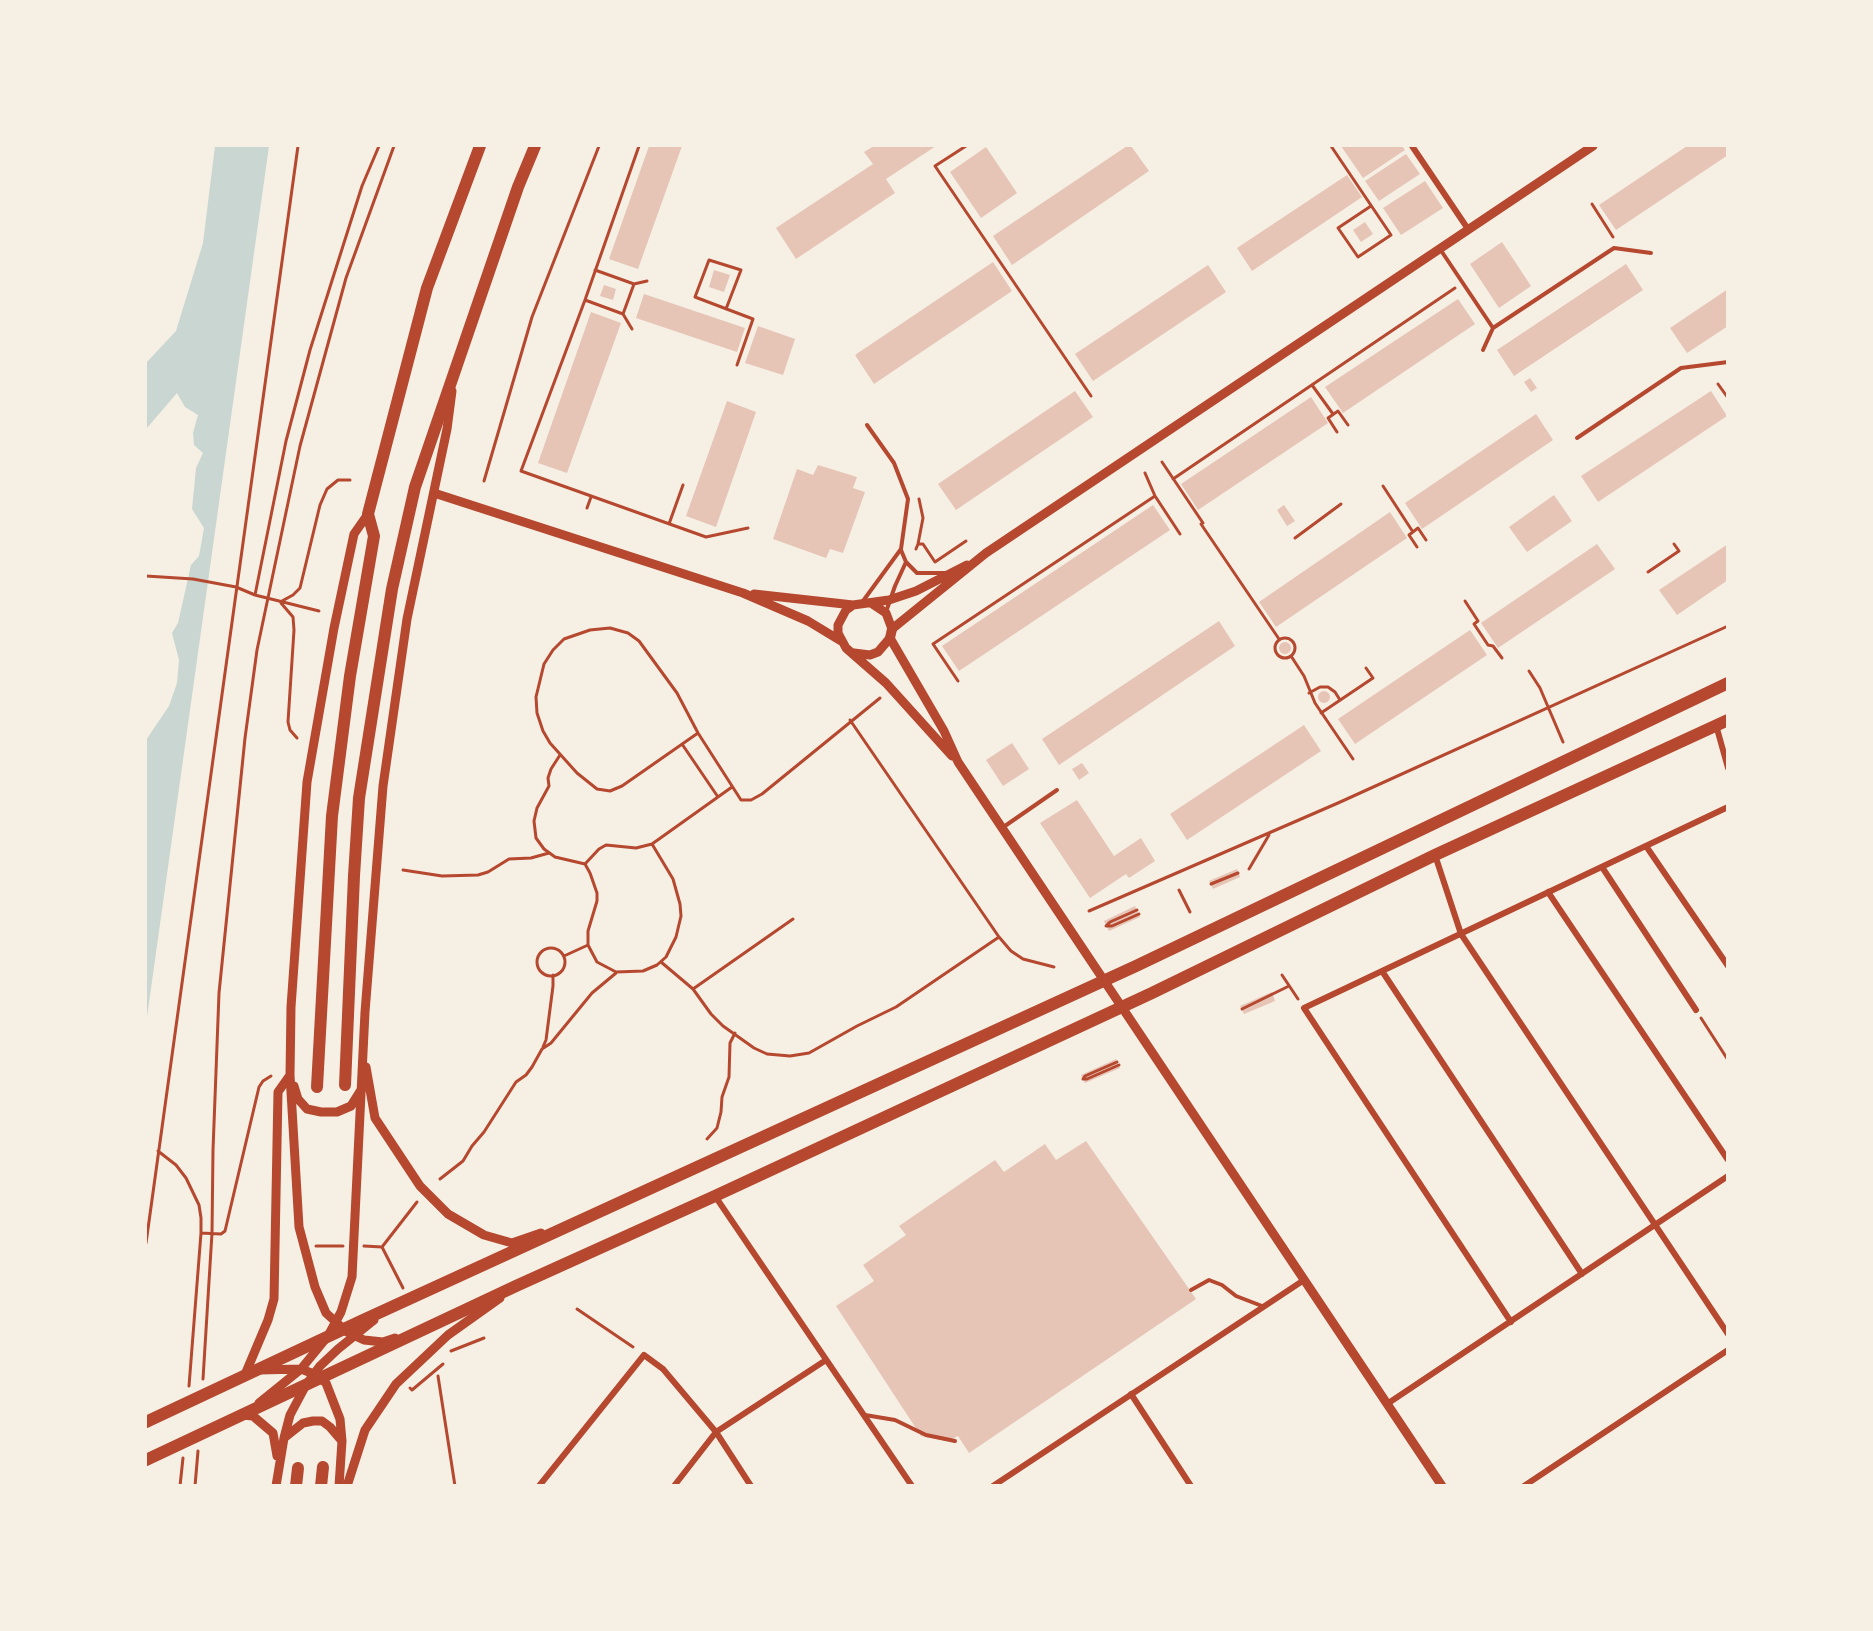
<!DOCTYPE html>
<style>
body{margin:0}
#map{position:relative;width:1873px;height:1631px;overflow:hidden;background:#f6efe4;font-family:Merriweather,serif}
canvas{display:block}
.frame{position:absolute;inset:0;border:147px solid #f6efe4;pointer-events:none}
</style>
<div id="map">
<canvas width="1873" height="1631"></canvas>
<div class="frame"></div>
</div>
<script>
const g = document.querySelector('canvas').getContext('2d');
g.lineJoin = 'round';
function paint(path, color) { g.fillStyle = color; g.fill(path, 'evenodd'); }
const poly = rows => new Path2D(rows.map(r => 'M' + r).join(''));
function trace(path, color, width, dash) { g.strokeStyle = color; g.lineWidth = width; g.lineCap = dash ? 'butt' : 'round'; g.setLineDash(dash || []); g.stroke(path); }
paint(poly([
 [215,146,269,146,146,1024,146,740,169,706,177,683,179,660,172,633,178,623,191,565,199,556,204,528,192,509,196,468,203,453,194,445,193,433,198,415,185,407,177,393,146,429,146,363,176,331,203,243]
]), '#c9d6d2');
paint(poly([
 [649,146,682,146,638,269,609,259],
 [874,146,936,146,886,179,895,193,796,259,776,228,873,164,864,152],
 [1127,146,1131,146,1149,171,1012,265,993,236],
 [1341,146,1402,146,1405,150,1363,178],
 [1687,146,1728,146,1728,155,1616,230,1599,205],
 [986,147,1017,193,981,218,950,172],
 [1406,154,1420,174,1379,201,1365,181],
 [1347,175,1362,197,1252,271,1237,248],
 [1425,181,1443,208,1401,235,1383,208],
 [1365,222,1373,234,1361,242,1353,230],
 [1502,242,1531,286,1499,308,1470,264],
 [993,262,1012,291,874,384,855,355],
 [1626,264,1643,290,1514,376,1497,350],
 [1208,265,1226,292,1093,381,1075,354],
 [714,270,730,275,724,292,709,287],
 [604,285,616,289,613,300,600,296],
 [1728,289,1728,326,1687,353,1670,328],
 [644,294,745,328,737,352,636,318],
 [1458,299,1475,324,1343,413,1325,387],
 [591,312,621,323,567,473,538,463],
 [758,326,795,339,783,375,745,363],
 [1530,378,1537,388,1531,392,1524,382],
 [1075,391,1093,417,956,510,938,484],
 [1711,391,1727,416,1598,502,1581,476],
 [1311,397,1328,423,1198,510,1181,484],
 [727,401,756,412,716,527,686,516],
 [1536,414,1553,440,1422,529,1405,503],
 [818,465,857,477,853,488,865,492,843,553,830,549,826,558,773,539,797,469,813,475],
 [1554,495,1572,521,1527,552,1509,527],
 [1153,505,1170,530,959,671,942,646],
 [1284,505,1295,521,1287,526,1277,510],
 [1390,512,1407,538,1276,627,1259,602],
 [1597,544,1615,569,1498,648,1481,623],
 [1728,544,1728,580,1677,615,1659,590],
 [1219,621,1235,646,1059,765,1042,739],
 [1470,630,1487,655,1355,744,1338,719],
 '1279 648a6 6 0 1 1 12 0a6 6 0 1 1-12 0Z',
 '1318 697a6 6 0 1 1 12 0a6 6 0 1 1-12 0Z',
 [1304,725,1321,751,1187,840,1170,814],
 [1012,743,1029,769,1003,786,986,760],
 [1082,763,1089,773,1079,780,1072,769],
 [1077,800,1114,856,1141,838,1155,861,1129,878,1126,874,1090,898,1040,823],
 [1237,869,1240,877,1213,889,1209,881],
 [1135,906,1140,917,1109,931,1104,921],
 [1272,992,1275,1001,1244,1014,1240,1006],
 [1116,1059,1120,1068,1085,1083,1081,1075],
 [1086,1141,1196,1299,969,1453,958,1436,948,1441,921,1436,836,1306,874,1281,863,1265,906,1235,899,1226,995,1160,1004,1172,1045,1144,1056,1160]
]), '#e6c5b7');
trace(poly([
 [966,146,935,166,1091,396],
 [1331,146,1391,235,1358,257,1338,228,1371,206],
 [1592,204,1613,237],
 [595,270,634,284,623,314,585,300,639,146],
 [634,284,647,281],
 [585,300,521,471,706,537,748,528],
 [726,309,741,270,709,260,695,297,753,319,737,365],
 [623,314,632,329],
 [1718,384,1728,398],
 [1312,385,1333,414],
 [1337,432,1328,418,1338,411,1348,425],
 [1162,462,1203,523,1201,524,1279,639],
 [1145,473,1155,496],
 [1173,479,1455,288],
 [484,481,532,317,599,146],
 [1383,486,1413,532],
 [587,508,591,497],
 [669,524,683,485],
 [1295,538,1341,504],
 [918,544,923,518,919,499],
 [1417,547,1409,535,1418,528,1426,540],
 [916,549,918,544,923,544,935,562,966,541],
 [1648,572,1679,551,1674,544],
 [146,576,193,579,236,587,255,595,319,611],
 [255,595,286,441,310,350,362,186,379,146],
 [282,601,293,595,300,588,320,505,327,489,338,480,350,480],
 [1465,601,1478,621,1474,624,1488,645,1493,646,1502,658],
 [281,603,293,617,294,630,288,722,290,730,297,738],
 '1275 648a10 10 0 1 1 20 0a10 10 0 1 1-20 0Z',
 [1291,656,1304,676,1315,703,1353,759],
 [1529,671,1540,688,1563,742],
 [958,681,933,644,1155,496,1180,534],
 [1309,693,1320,687,1328,687,1335,692,1340,700],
 [1321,713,1373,678,1366,668],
 [698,733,622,786,610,791,597,789,577,773,550,743,543,731,537,713,536,697,544,664,553,650,564,639,590,630,610,628,628,633,639,641,677,693,698,733,741,800,751,800,762,794,880,698],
 [682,744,718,797],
 [560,755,551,769,548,778,549,786,537,808,534,821,536,838,544,849,555,857,585,864,590,873,597,893,597,901,588,931,588,945,597,962,616,972,643,971,657,965,666,957,676,937,681,916,680,904,673,879,652,844],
 [585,864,599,849,606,845,636,848,652,844,732,787],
 [1249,869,1269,835],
 [403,870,442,876,478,875,488,872,509,859,531,858,549,853],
 [1211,884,1238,873],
 [1179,890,1190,912],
 [1137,910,1110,922,1106,926,1112,926,1139,914],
 [1089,911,1338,803,1728,626],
 [999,937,1011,951,1023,959,1054,967],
 '537 962a14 14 0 1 1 28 0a14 14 0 1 1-28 0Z',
 [564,956,588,945],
 [661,962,693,989,711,1014,723,1026,754,1048,767,1054,790,1056,809,1053,857,1026,896,1007,999,937,850,720],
 [1282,975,1298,999],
 [693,989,793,919],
 [1242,1009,1289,986],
 [1701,1018,1728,1060],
 [543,1047,546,1040,553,986,553,975],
 [1117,1062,1085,1076,1083,1079,1087,1079,1119,1065],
 [707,1139,717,1128,721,1112,722,1097,729,1077,730,1043,735,1033],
 [158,1151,176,1165,186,1178,199,1205,201,1218,201,1233,189,1386],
 [440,1179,463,1161,472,1146,484,1132,516,1082,526,1075,532,1067,542,1049,551,1043,592,993,616,973],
 [201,1233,221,1234,225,1231,259,1087,263,1081,271,1076],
 [146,1243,298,146],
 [316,1246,343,1246],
 [364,1246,382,1247],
 [382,1247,403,1288],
 [382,1247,417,1202],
 [577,1309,633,1347],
 [451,1351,484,1338],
 [438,1376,455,1486],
 [203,1379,212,1233,213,1150,219,993,245,738,257,650,300,446,346,278,394,146],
 [410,1388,412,1390,443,1364],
 [180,1486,183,1458],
 [195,1486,198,1451]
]), '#b5482f', 3);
trace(poly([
 [1440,249,1493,328,1483,350],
 [1493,328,1614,248,1651,253],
 [1577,438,1681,368,1728,362],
 [901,550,906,562,917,573,946,573],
 [863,601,901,549,908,499,894,463,867,425],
 [886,612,895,586,906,562],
 [1002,828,1057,790],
 [1191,1290,1209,1280,1222,1285,1236,1296,1262,1306],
 [865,1415,895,1420,926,1435,955,1441]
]), '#b5482f', 4);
trace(poly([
 [1412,146,1468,229],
 [1716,725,1728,768],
 [1646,846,1728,966],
 [1435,855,1461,934,1728,1334],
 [1602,867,1696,1010],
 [1548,892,1728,1160],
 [1382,971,1582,1274],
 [715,1196,912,1486],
 [1511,1322,1304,1008,1728,807],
 [1131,1394,1191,1486],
 [1387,1404,1728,1176],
 [539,1486,644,1355,663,1369,716,1432,751,1486],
 [674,1486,716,1432,826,1360],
 [993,1486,1304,1280],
 [1524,1486,1728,1350]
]), '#b5482f', 6);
trace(poly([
 [434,493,743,593,808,621,841,641],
 [368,514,354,534,334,628,307,782,291,1007,290,1075,299,1227,315,1287,326,1313,347,1332,364,1340,383,1342,395,1338],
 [754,594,853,605],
 [871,603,886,613,892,629],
 [892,629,986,553,1593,146],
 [890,638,944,731,958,762,1442,1486],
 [854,653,870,655,878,652,890,638],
 [952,756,886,683,846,648,838,633,838,625,846,610,853,605,889,600,916,591,967,565],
 [366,1067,375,1118,420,1186,448,1214,484,1235,512,1243,541,1233],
 [294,1086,298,1099,307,1109,321,1112,337,1112,351,1106,361,1090],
 [259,1370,301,1369,314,1374,326,1383,340,1419,342,1441,339,1486],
 [244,1377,268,1320,274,1299,278,1092,290,1075],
 [259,1403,301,1369,328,1336,341,1312,352,1277,365,1012,383,786,407,619,447,429,452,391],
 [242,1415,253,1416,273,1433,277,1456],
 [284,1438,303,1423,313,1421,322,1421,330,1427,342,1441],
 [276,1486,284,1438,290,1415,306,1385,320,1366,338,1349,374,1320],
 [347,1486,365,1430,396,1384,448,1335,500,1298]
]), '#b5482f', 9);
trace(poly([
 [890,638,892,629]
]), '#b5482f', 10);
trace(poly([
 [345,1085,354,876,359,798,392,589,415,487,518,187,535,146],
 [317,1087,332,816,350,676,374,536,368,514,427,288,480,146],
 [146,1422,361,1321,1136,966,1728,683],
 [146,1460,516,1286,715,1196,1152,993,1435,855,1728,720],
 [296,1486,298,1468],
 [321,1486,323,1467]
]), '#b5482f', 12);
</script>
